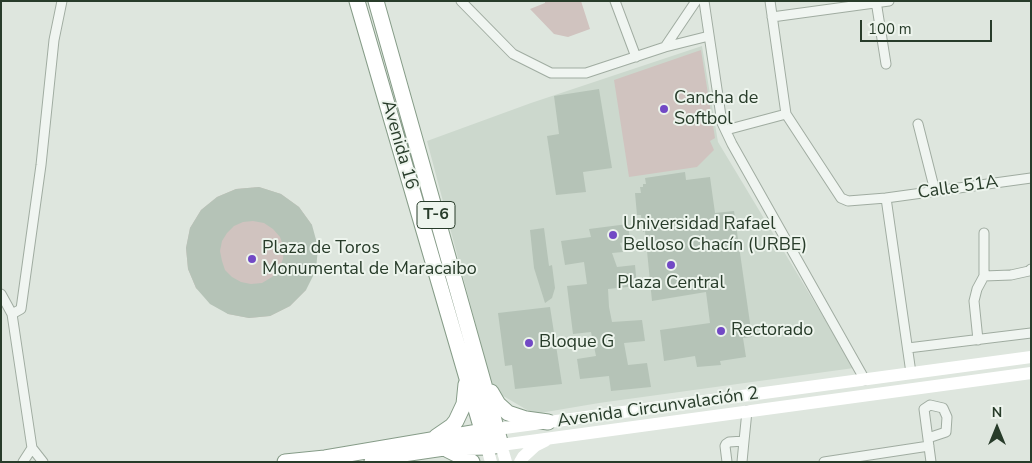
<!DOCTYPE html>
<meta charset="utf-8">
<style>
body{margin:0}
#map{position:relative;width:1032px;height:463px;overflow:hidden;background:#dee6de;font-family:"Nunito Sans",sans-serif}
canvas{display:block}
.frame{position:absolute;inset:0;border:2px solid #283c2a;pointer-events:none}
.north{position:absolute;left:972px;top:403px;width:50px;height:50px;-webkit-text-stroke:4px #edf4ed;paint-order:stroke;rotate:0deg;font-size:14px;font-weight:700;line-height:20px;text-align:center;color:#283c2a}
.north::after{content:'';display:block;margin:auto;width:18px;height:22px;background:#283c2a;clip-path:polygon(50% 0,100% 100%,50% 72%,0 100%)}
.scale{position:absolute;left:860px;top:20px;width:132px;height:22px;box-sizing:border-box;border:2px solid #283c2a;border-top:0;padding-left:6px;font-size:15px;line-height:18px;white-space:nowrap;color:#283c2a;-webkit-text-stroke:4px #edf4ed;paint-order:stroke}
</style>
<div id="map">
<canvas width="1032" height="463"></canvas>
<div class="frame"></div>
<div class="north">N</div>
<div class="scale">100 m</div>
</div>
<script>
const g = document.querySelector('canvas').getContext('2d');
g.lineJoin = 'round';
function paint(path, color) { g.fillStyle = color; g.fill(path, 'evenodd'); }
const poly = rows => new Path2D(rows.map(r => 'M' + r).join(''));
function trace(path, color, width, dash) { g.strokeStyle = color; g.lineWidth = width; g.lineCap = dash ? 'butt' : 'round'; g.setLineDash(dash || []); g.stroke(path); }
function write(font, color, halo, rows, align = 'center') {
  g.font = font + ' "Nunito Sans",sans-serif'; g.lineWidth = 4; g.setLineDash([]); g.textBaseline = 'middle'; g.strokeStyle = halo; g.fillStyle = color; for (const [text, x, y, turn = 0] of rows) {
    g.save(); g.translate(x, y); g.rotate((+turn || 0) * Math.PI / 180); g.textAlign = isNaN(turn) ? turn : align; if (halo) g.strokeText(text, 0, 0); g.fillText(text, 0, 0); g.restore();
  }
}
paint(poly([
 [702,46,718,142,854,368,599,403,534,414,493,390,427,141,531,103]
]), '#ccd8cd');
paint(poly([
 [545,1,581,1,590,29,568,37,554,34,530,9,545,3],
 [701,50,715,138,710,141,714,150,697,167,629,177,614,80],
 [259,187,281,194,299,207,312,225,306,290,290,306,270,316,249,318,228,314,196,288,188,269,186,248,190,228,201,210,217,197,236,189]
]), '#d0c3bf');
paint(poly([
 [599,89,612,168,583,172,586,192,556,195,547,136,559,134,554,96],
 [685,172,686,180,710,177,715,213,734,211,752,337,743,338,746,357,720,361,721,365,697,367,695,356,664,361,660,330,710,323,706,292,652,301,645,231,643,232,641,215,637,215,635,193,641,193,640,187,643,187,643,184,646,184,645,178],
 [259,187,281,194,299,207,312,225,318,247,316,270,306,290,290,306,270,316,249,318,228,314,210,304,196,288,188,269,186,248,190,228,201,210,217,197,236,189],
 [253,221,264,223,273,229,280,237,284,248,283,259,279,269,272,277,262,283,251,284,241,282,232,277,225,270,222,261,220,251,222,241,227,233,234,226,243,222],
 [628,224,630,241,620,243,623,252,612,253,617,267,635,265,637,286,608,289,609,307,612,322,642,320,645,341,624,343,628,365,647,363,651,387,611,391,609,376,580,379,577,359,596,356,591,332,573,334,567,286,587,284,584,262,565,265,561,241,591,237,589,229],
 [544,228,549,266,552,265,555,288,552,298,545,303,534,268,530,230],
 [550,307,562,384,515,389,512,365,505,366,498,313]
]), '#b5c3b7');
const street = poly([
 [461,1,513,54,551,73,586,73,665,47,696,1],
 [615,1,636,57],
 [704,1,722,123,732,144,865,380],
 [770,1,786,114,841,198,848,201,886,198,1031,178],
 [876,1,886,64],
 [772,17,889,1],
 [665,47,709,36],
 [918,124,935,191],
 [726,130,786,114],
 [886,198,911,373],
 [984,276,1011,275,1029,271,1031,269],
 [1,294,12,314,32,448,43,462],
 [12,314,21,309,41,165,54,40,62,1],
 [978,340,974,301,977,289,984,276,984,233],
 [908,348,1031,333],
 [928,438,946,432,947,417,943,408,930,405,924,409,931,462],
 [23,462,32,448],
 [727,462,725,446,726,444,729,442,744,441,747,411],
 [742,462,744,441],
 [824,462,929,446]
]);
const highway = poly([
 [357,1,487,447],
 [491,392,498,404,508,413,526,419,548,422],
 [436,437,452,426,456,421,464,404,466,384],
 [448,450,472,462],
 [285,462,325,458,490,430],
 [372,462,403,454,444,448,487,447,501,445,376,1]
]);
trace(street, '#a0aca1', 11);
trace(highway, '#869c88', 17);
trace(street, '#f0f5f1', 9);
trace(poly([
 [497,429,1031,357],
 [487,447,491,462],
 [506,462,501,445,1031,373],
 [520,462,523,457,535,446,545,441]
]), '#fff', 12);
trace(highway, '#fff', 15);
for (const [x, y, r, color] of [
 [664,109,5,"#7249c5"],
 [613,235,5,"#7249c5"],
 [252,259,5,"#7249c5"],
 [671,265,5,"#7249c5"],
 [721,331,5,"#7249c5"],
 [529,343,5,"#7249c5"]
]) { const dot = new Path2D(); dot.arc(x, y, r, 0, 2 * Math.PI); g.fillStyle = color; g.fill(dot); trace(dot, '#edf4ed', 2); }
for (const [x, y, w] of [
 [436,215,38]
]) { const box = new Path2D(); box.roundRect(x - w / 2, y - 13.5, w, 27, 4); g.fillStyle = '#edf4ed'; g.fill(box); trace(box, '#283c2a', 1); }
write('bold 16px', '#283c2a', null, [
 ["T-6",436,215]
]);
write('18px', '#283c2a', '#edf4ed', [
 ["Cancha de",674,99],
 ["Softbol",674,120],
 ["Universidad Rafael",623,225],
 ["Belloso Chacín (URBE)",623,246],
 ["Plaza de Toros",262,249],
 ["Monumental de Maracaibo",262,270],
 ["Plaza Central",671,284,"center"],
 ["Rectorado",731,331],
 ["Bloque G",539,343]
], 'left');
write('18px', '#283c2a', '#edf4ed', [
 ["Avenida 16",399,145,74],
 ["Calle 51A",958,188,-8],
 ["Avenida Circunvalación 2",658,408,-8]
]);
</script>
